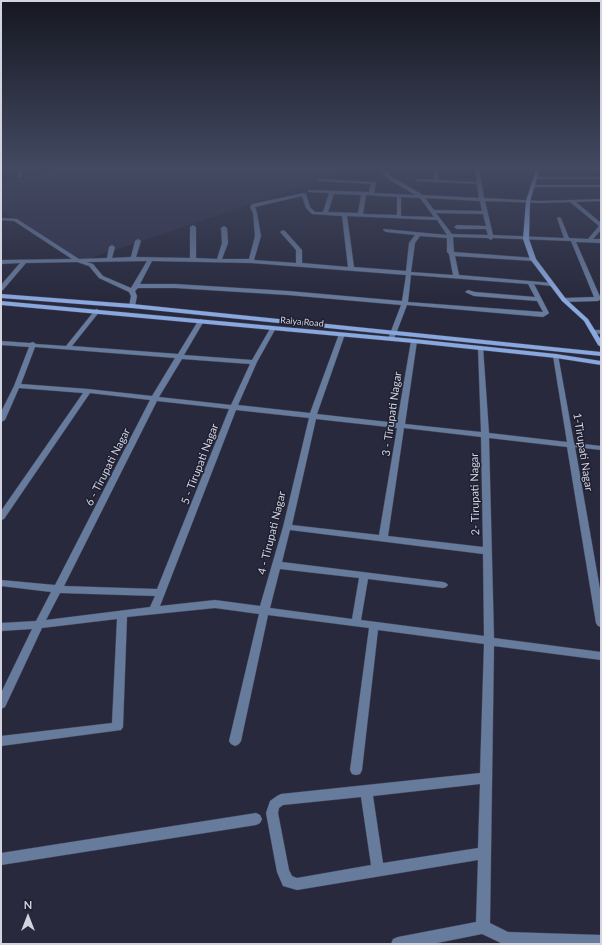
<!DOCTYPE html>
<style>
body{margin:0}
#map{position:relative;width:602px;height:945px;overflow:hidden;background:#28293c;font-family:Lato,sans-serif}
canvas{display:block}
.frame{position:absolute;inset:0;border:2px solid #d3d4e0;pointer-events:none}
.north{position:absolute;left:8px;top:897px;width:40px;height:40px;-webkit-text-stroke:3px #1e1f31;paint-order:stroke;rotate:0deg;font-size:11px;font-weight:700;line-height:16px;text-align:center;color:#d3d4e0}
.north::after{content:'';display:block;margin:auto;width:14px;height:18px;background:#d3d4e0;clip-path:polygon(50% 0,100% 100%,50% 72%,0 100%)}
</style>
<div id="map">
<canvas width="602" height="945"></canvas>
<div class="frame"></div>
<div class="north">N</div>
</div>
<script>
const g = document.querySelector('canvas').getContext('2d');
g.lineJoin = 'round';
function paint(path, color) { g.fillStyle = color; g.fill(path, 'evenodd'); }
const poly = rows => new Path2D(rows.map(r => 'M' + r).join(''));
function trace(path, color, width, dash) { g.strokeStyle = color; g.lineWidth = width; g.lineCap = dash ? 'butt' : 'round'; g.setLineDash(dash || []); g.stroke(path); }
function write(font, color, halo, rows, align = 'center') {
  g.font = font + ' Lato,sans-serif'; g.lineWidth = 3; g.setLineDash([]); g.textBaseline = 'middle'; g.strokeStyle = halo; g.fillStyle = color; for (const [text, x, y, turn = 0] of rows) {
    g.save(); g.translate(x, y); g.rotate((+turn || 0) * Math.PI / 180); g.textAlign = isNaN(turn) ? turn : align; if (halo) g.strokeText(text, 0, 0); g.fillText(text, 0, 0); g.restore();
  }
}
paint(poly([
 [57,169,355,169,82,261,1,210,1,184]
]), '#30314a');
const street = poly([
 [19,169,23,169,21,177,19,178,17,177,19,169],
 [378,169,383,169,394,178,423,195,479,198,477,184,417,181,415,180,417,179,434,180,434,169,438,169,438,180,477,182,475,169,479,169,484,198,541,201,601,199,601,201,576,202,601,223,601,230,593,239,601,239,601,243,576,242,601,299,598,301,564,302,561,300,564,298,594,297,571,241,493,238,491,240,488,238,453,237,454,252,535,258,535,260,533,261,455,256,459,275,553,283,554,284,551,286,534,284,549,313,548,314,543,317,407,305,394,339,391,341,388,339,401,305,288,295,175,288,138,288,135,291,137,296,135,306,132,308,129,306,131,296,129,292,99,278,89,266,77,262,26,263,3,290,1,291,1,285,20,263,1,264,1,260,72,259,14,221,1,220,1,218,17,219,79,259,107,258,109,247,112,245,115,247,112,258,131,257,135,241,138,239,141,241,136,257,190,258,190,227,193,225,196,227,196,258,217,259,222,243,221,228,224,226,227,228,228,243,222,259,249,259,255,236,253,213,250,207,252,204,304,193,306,194,310,207,315,212,323,212,329,193,310,192,308,192,308,190,369,192,371,184,317,181,317,179,319,179,374,182,376,183,374,193,415,195,390,180,378,169],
 [334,194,361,195,358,213,328,212,334,194],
 [366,195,397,197,397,215,363,214,366,195],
 [302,196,306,208,312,214,342,216,348,267,302,263,302,250,285,231,283,230,280,232,296,250,296,263,254,260,261,236,257,213,255,207,302,196],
 [401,197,420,198,434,217,401,216,401,197],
 [425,198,480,201,482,211,434,210,425,198],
 [485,201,541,203,570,202,599,226,588,239,569,238,561,218,559,217,557,218,564,238,493,235,485,201],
 [436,213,483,214,486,226,457,225,454,227,457,229,486,229,488,235,452,234,436,213],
 [347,216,437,220,447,235,384,229,383,230,386,232,415,235,409,243,406,271,354,267,347,216],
 [420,236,447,238,447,252,449,254,453,275,411,272,415,243,420,236],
 [147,261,131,288,103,276,93,264,87,262,147,261],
 [152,261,251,263,406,275,402,301,288,291,175,284,140,284,152,261],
 [411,275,528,284,535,297,475,292,468,290,465,292,474,296,537,301,543,312,408,302,411,275],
 [592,169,601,170,601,173,592,170,592,169],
 [533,177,601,177,601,179,533,179,533,177],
 [531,185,601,185,601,187,531,187,531,185],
 [97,309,100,311,72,346,178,354,198,321,201,319,204,321,184,355,252,360,271,327,275,327,276,328,257,362,238,405,310,413,339,334,340,333,344,333,345,334,317,414,397,423,411,341,412,340,416,340,417,341,405,424,481,432,478,348,481,346,483,347,489,433,567,442,553,356,556,354,558,355,574,443,601,446,601,450,575,447,601,595,601,627,598,626,596,623,567,447,489,438,494,638,601,652,601,660,494,646,490,923,508,932,601,935,601,944,503,944,482,934,432,944,391,944,393,939,398,937,476,922,478,860,297,890,283,886,277,872,266,813,270,801,277,796,281,794,480,773,484,644,378,630,362,770,360,774,356,775,352,774,350,770,369,628,268,615,241,741,239,744,235,746,231,744,229,741,259,614,215,608,127,617,123,727,121,730,1,746,1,736,112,723,117,619,42,628,5,707,1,709,1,693,32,629,1,631,1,623,36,621,51,592,1,586,1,580,55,585,150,400,90,393,4,519,1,520,1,511,83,393,19,388,5,420,1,422,1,412,14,386,29,347,1,345,1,341,30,343,33,342,36,344,66,346,95,310,97,309],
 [35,347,175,358,152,396,88,389,21,384,35,347],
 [182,359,250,364,231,405,159,397,182,359],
 [157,401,229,409,157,589,64,586,157,401],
 [236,410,309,418,283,527,260,606,215,600,160,606,236,410],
 [316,419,397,428,379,535,292,525,316,419],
 [404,428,481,437,483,547,388,536,404,428],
 [290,530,483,554,484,636,361,620,368,579,443,588,446,587,448,585,446,583,443,582,282,562,290,530],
 [280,569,359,578,352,619,270,608,280,569],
 [60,593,155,596,150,607,46,620,60,593],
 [480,784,478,848,383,863,373,796,480,784],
 [361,797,371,865,297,878,292,876,289,870,278,813,279,808,283,805,361,797],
 [595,330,601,330,601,334,593,333,593,331,595,330],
 [256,813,260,815,262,819,260,823,256,825,1,865,1,853,256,813]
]);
const secondary = poly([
 [536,169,540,169,530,201,529,239,536,259,566,299,588,319,601,340,601,347,598,345,584,321,562,301,530,259,523,239,526,201,536,169],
 [1,294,132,304,601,352,601,356,132,308,1,298,1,294],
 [1,301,414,339,556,354,601,361,601,365,556,358,414,343,1,305,1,301]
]);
trace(street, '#434456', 1);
trace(secondary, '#434456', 1);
paint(street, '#677b9d');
paint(secondary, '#89a8df');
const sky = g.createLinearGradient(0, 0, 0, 301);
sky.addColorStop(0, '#161721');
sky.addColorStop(0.56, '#424961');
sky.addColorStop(1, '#42496100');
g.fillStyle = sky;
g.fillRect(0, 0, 602, 301);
write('9px', '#d3d4e0', '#1e1f31', [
 ["Raiya Road",302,322,5]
]);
write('11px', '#d3d4e0', '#1e1f31', [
 ["3 - Tirupati Nagar",392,414,-82],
 ["1-Tirupati Nagar",583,452,81],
 ["5 - Tirupati Nagar",200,464,-69],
 ["6 - Tirupati Nagar",108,467,-63],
 ["2- Tirupati Nagar",475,494,-91],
 ["4 - Tirupati Nagar",272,533,-76]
]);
</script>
